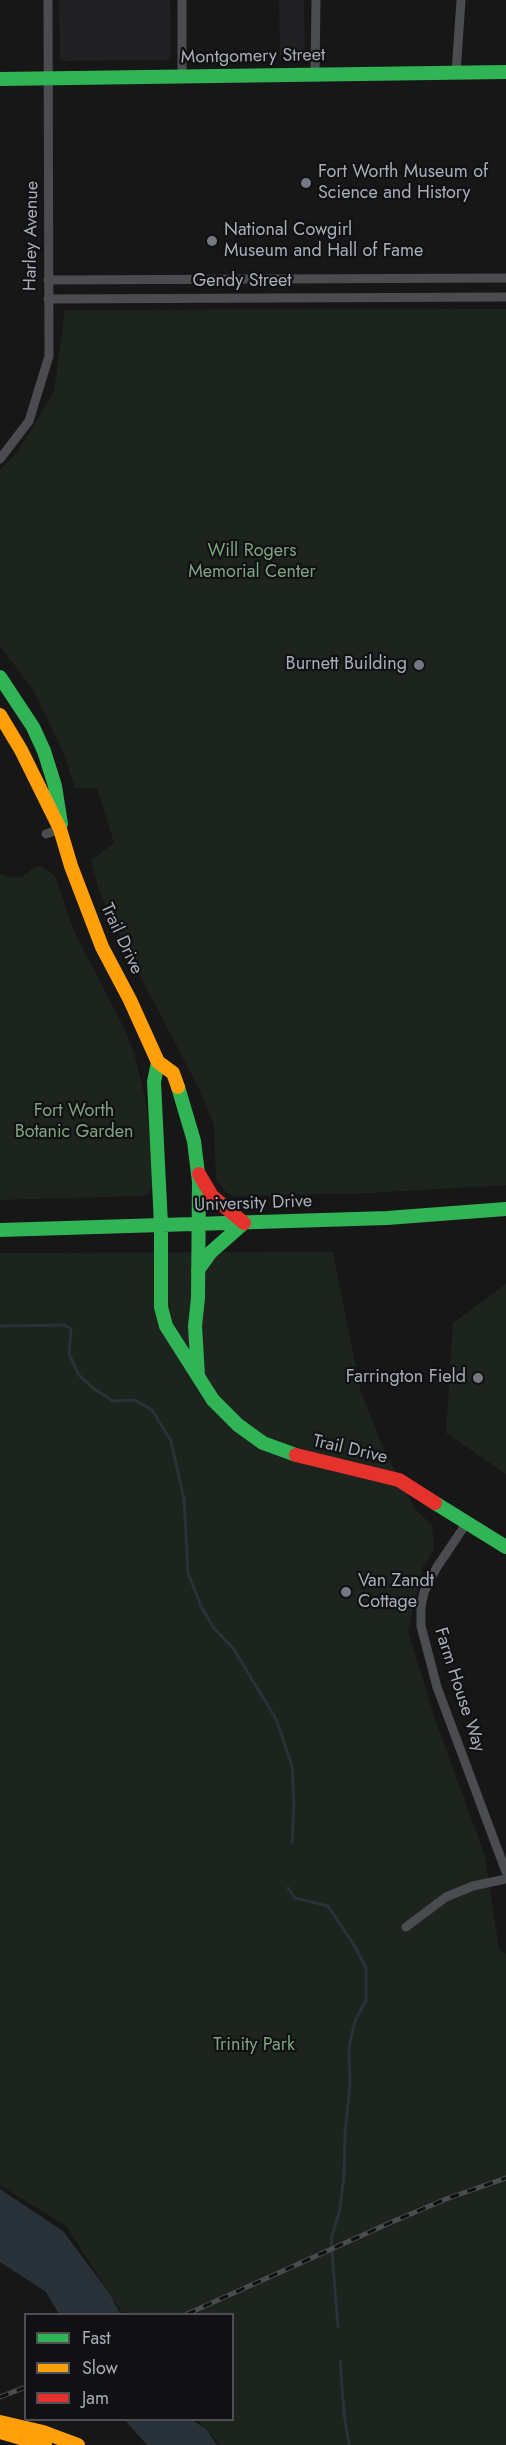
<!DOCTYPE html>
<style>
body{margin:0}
#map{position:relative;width:506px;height:2445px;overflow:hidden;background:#171717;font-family:Jost,sans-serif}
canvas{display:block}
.legend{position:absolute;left:24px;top:2313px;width:210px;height:108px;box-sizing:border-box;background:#111113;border:2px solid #4d4f55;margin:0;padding:8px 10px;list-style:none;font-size:18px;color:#a8adb8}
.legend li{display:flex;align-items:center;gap:12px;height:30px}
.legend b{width:30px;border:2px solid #4d4f55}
</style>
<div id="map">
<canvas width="506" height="2445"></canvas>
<ul class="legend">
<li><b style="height:8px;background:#30b455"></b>Fast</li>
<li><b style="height:8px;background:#ff9f0a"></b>Slow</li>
<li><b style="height:8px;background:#e5322d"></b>Jam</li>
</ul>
</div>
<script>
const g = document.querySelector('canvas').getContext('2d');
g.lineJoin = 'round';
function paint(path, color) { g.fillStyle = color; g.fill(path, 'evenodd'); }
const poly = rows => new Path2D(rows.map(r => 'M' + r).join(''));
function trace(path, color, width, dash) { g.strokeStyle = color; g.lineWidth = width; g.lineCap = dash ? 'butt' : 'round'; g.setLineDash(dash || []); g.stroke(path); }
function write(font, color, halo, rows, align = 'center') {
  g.font = font + ' Jost,sans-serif'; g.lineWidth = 4.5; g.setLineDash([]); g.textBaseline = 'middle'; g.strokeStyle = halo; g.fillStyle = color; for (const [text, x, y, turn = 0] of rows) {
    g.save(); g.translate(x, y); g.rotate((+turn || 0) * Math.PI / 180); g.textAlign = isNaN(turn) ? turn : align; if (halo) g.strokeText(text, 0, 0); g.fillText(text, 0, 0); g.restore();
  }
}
paint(poly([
 [59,0,170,0,171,55,168,60,63,61,60,59],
 [279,0,304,0,305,55,280,55]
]), '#212123');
paint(poly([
 [506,309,506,1185,371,1193,233,1196,225,1191,216,1179,214,1125,198,1087,122,941,99,891,91,860,114,843,97,788,75,788,63,752,34,691,0,646,0,470,18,451,54,391,65,310],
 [41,866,55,876,74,931,123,1026,134,1053,146,1102,150,1141,152,1188,148,1195,143,1196,0,1200,0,874,14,878,22,877,33,868],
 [333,1252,361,1392,381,1443,414,1508,432,1525,434,1549,422,1568,408,1632,436,1722,485,1856,499,1949,506,1954,506,2445,221,2445,197,2420,232,2420,232,2314,123,2314,66,2226,0,2185,0,1253],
 [506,1284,506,1474,446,1433,453,1323]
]), '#1d241e');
paint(poly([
 [0,2189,63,2231,110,2294,120,2314,59,2314,46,2292,0,2262],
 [125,2420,192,2420,206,2429,217,2445,147,2445]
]), '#2a3239');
trace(poly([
 [0,1326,64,1325,71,1329,69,1354,79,1375,93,1388,113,1401,135,1400,152,1410,171,1441,184,1499,188,1573,201,1606,213,1627,233,1648,276,1719,292,1766,294,1804,292,1842],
 [288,1888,295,1898,328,1906,354,1945,366,1968,366,2000,355,2021,349,2047,350,2084,345,2134,344,2175,340,2209,331,2239,338,2327],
 [340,2361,344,2413,349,2445]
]), '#2a3239', 3);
trace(poly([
 [182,0,182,76],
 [456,73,461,0],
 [315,74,316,0],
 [48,280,506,278],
 [48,299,506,297],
 [0,459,29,421,49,356,48,0],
 [46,834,60,829],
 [466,1524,437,1567,424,1592,421,1607,421,1626,437,1687,506,1872],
 [406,1927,446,1897,473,1886,506,1879]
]), '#4b4c50', 9);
trace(poly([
 [0,79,506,72],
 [0,677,33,727,44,751,55,786,61,824],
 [158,1062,154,1082,161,1225,161,1307,166,1326,213,1400,238,1425,263,1443,296,1455],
 [178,1087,194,1141,199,1182,198,1298,195,1326,198,1376],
 [0,1230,387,1218,506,1209],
 [198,1270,211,1252,244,1223],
 [435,1503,506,1547]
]), '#30b455', 14);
trace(poly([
 [0,715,21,750,60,829,71,866,102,947,130,1000,158,1062,173,1073,178,1087],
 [0,2422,43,2432,78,2445],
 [0,2432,45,2445]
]), '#ff9f0a', 14);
trace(poly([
 [199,1174,212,1196,244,1223],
 [296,1455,399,1480,435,1503]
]), '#e5322d', 14);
const rail = poly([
 [187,2314,385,2225,446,2199,506,2178],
 [0,2397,26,2387]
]);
trace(rail, '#4b4c4f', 5);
trace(rail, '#111113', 3, [9]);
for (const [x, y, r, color] of [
 [306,183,6,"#757880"],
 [212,241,6,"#757880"],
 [419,665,6,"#757880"],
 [478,1378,6,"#757880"],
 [346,1592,6,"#757880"]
]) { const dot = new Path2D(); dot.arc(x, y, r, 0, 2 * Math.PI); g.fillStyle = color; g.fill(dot); trace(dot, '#111113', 2); }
write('18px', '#a8adb8', '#111113', [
 ["Montgomery Street",253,57,-1],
 ["Harley Avenue",32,236,-89],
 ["Gendy Street",242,282],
 ["Trail Drive",121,939,65],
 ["University Drive",253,1204,-2],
 ["Trail Drive",350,1450,13],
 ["Farm House Way",459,1690,72]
]);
write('18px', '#a8adb8', '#111113', [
 ["Fort Worth Museum of",318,173],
 ["Science and History",318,194],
 ["National Cowgirl",224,231],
 ["Museum and Hall of Fame",224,252],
 ["Burnett Building",407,665,"right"],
 ["Farrington Field",466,1378,"right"],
 ["Van Zandt",358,1582],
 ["Cottage",358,1603]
], 'left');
write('18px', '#7fa381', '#111113', [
 ["Will Rogers",252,552],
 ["Memorial Center",252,573],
 ["Fort Worth",74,1112],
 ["Botanic Garden",74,1133],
 ["Trinity Park",254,2046]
]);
</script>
